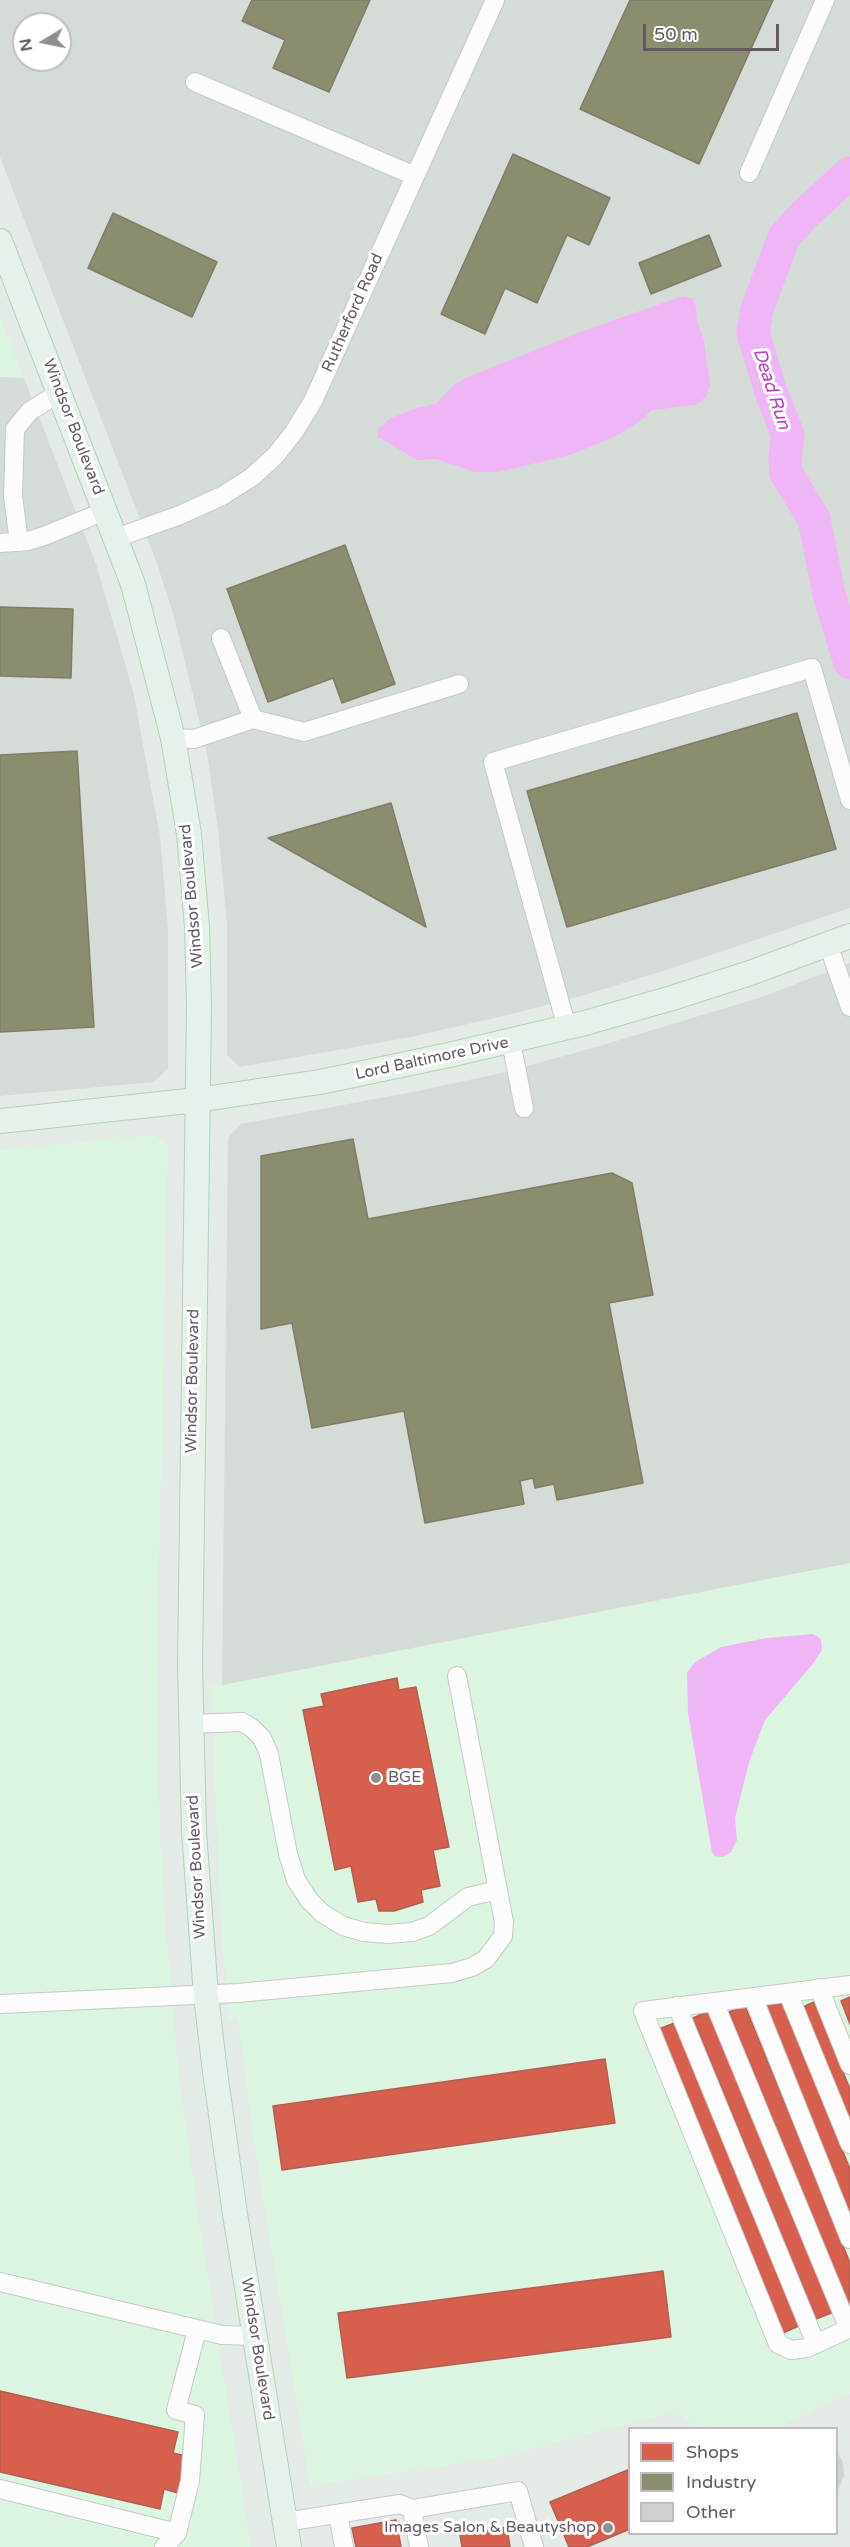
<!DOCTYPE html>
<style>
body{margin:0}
#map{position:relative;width:850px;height:2547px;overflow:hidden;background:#e4eae5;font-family:"Varela Round",sans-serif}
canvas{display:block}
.legend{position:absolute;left:628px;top:2427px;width:210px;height:108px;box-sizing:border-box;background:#fff;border:2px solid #c0bdc0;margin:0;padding:8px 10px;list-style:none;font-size:18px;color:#625962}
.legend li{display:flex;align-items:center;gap:12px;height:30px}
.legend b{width:30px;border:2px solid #c0bdc0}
.north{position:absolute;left:12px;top:12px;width:60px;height:60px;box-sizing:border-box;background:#fff;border:2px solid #c0bdc0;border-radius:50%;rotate:260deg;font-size:16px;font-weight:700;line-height:24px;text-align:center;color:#625962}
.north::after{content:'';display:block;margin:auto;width:21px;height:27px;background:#908c90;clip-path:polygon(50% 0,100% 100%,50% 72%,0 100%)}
.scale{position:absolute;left:643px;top:24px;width:136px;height:27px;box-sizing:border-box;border:3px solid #625962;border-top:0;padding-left:8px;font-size:18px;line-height:21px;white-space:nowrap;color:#625962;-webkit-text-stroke:4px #fff;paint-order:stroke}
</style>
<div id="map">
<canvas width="850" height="2547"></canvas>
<ul class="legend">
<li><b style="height:16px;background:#d6604d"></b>Shops</li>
<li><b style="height:16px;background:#8c8c6e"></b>Industry</li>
<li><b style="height:16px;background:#ced1ce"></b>Other</li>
</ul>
<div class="north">N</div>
<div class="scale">50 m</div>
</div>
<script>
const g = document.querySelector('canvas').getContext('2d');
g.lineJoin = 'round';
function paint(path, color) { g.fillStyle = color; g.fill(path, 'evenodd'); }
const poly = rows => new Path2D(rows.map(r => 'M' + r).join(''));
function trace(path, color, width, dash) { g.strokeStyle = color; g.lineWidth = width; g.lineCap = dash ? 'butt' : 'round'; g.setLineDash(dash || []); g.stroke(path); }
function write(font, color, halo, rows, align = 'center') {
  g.font = font + ' "Varela Round",sans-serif'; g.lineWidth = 6; g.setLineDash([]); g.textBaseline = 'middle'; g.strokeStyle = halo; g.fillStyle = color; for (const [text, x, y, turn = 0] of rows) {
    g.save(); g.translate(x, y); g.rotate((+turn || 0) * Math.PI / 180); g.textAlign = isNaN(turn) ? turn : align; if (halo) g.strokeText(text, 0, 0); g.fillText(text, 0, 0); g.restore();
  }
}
paint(poly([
 [0,317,24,378,0,377],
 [155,1135,168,1146,157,1666,160,1835,166,1928,179,2077,199,2219,251,2547,0,2547,0,1150],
 [850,1563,850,2393,777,2428,697,2428,675,2412,500,2457,310,2486,253,2135,238,2019,229,2019,220,1911,211,1687]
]), '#dbf5e1');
paint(poly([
 [0,0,850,0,850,908,663,971,581,996,503,1016,406,1038,240,1067,227,1055,227,923,218,829,207,753,173,613,155,558,0,157],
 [24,24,60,24,60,60,24,60],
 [0,377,24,378,96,564,133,691,160,836,168,928,168,1068,154,1082,0,1096],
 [850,963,850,1563,222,1685,228,1138,241,1124,418,1091,501,1073,593,1048,762,997]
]), '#d5dbd6');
paint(poly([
 [683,296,692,298,696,307,697,321,704,340,710,385,706,397,695,405,653,410,637,423,614,437,570,455,498,472,475,472,436,459,417,460,378,437,378,429,391,418,417,408,436,404,454,385,466,378,586,330],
 [813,1634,821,1639,822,1650,812,1665,765,1720,749,1762,735,1818,737,1840,731,1852,723,1857,715,1856,712,1852,688,1713,687,1673,694,1663,721,1647,767,1638]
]), '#efb5f7');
const shops = poly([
 [397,1678,399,1690,416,1687,449,1847,433,1850,440,1886,421,1890,423,1902,394,1911,379,1911,376,1899,358,1902,351,1866,335,1870,303,1710,324,1706,321,1694,397,1678],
 [780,1997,850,2169,850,2217,763,2004,780,1997],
 [850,1997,850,2024,841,2001,850,1997],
 [814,2002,850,2089,850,2123,803,2007,814,2002],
 [745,2006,850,2263,849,2306,729,2012,745,2006],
 [711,2010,834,2312,816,2319,693,2018,711,2010],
 [677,2022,801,2325,783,2333,659,2029,677,2022],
 [605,2059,615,2123,282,2170,273,2106,605,2059],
 [663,2271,671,2337,347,2378,338,2313,663,2271],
 [0,2391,178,2432,173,2453,186,2456,178,2493,164,2489,160,2509,0,2472,0,2391],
 [630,2469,630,2529,587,2547,569,2547,550,2502,630,2469],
 [396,2520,401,2547,356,2547,352,2528,396,2520],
 [507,2527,510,2547,462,2547,460,2535,507,2527]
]);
paint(shops, '#d6604d');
trace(shops, '#b35e53', 1.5);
const industry = poly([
 [252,0,370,0,329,92,273,68,285,40,242,21,252,0],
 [630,0,773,0,699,164,580,109,630,0],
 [513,154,610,198,589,245,567,235,537,303,505,288,485,334,441,314,513,154],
 [113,213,217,262,192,317,88,268,113,213],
 [709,235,721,266,651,294,639,263,709,235],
 [345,545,395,684,342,703,333,678,268,702,227,589,345,545],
 [0,607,73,609,71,678,0,676,0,607],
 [797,713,836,849,567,927,527,791,797,713],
 [77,751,94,1027,0,1032,0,755,77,751],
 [391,803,426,927,268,838,391,803],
 [353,1139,368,1219,612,1173,632,1183,653,1295,609,1303,643,1483,557,1500,554,1484,535,1488,533,1478,520,1481,524,1504,425,1523,404,1411,312,1428,292,1323,261,1329,261,1156,353,1139]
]);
paint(industry, '#8c8c6e');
trace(industry, '#7f7d6a', 1.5);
trace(poly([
 [850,173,804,215,784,237,757,309,753,333,771,392,788,435,785,458,786,473,814,519,829,594,850,663]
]), '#efb5f7', 33);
const building = poly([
 [836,2452,842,2461,844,2475,836,2493,836,2452]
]);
paint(building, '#ced1ce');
trace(building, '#d3d9d4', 1.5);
const minor = poly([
 [195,82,415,176],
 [749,173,825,0],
 [116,538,180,515,222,496,252,477,275,456,294,432,313,401,495,0],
 [19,542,13,496,15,429,30,411,59,393],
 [0,543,28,541,44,536,105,511],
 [221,638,253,719],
 [173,738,194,739,253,719,304,732,459,684],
 [828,944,850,1007],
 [567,1028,493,762,812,668,850,800],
 [511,1042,524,1108],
 [191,1724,242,1722,252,1728,262,1738,269,1754,288,1854,296,1880,309,1900,322,1913,343,1926,364,1932,387,1934,412,1932,429,1926,468,1897,498,1890],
 [850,1985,643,2011,778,2344,791,2350,807,2348,850,2328],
 [819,1988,850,2065],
 [788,1993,850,2144],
 [753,1997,850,2239],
 [714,2002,849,2329],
 [0,2004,238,1993,452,1973,472,1967,486,1959,503,1936,504,1922,457,1676],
 [677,2006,816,2344],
 [0,2282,222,2335,255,2336],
 [0,2489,177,2533],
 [338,2514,344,2547],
 [285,2522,400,2504,412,2509],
 [164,2547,177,2533,190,2481,195,2415,176,2410,197,2330],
 [419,2547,412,2509,518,2491,534,2547]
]);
const major = poly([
 [0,241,133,584,173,738,189,834,197,927,199,1006,190,1664,194,1831,206,1996,215,2072,235,2214,289,2547],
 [0,1121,197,1100,320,1082,449,1055,585,1023,672,998,750,973,850,936]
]);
trace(minor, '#c7c8c8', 20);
trace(major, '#b1d2b7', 26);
trace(minor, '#fbfcfb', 18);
trace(major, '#e6f2e9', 24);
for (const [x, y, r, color] of [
 [376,1778,6,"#908c90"],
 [608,2528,6,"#908c90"]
]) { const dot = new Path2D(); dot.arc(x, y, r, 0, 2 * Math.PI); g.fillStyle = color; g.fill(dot); trace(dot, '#fff', 2); }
write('16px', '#625962', '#fff', [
 ["Rutherford Road",353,313,-66],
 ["Windsor Boulevard",73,427,69],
 ["Windsor Boulevard",192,896,-95],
 ["Lord Baltimore Drive",432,1059,-12],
 ["Windsor Boulevard",193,1381,-89],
 ["Windsor Boulevard",197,1867,-93],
 ["Windsor Boulevard",257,2349,81]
]);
write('16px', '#625962', '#fff', [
 ["BGE",388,1778],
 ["Images Salon & Beautyshop",596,2528,"right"]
], 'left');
write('italic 18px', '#b63eba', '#fff', [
 ["Dead Run",771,389,72]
]);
</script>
